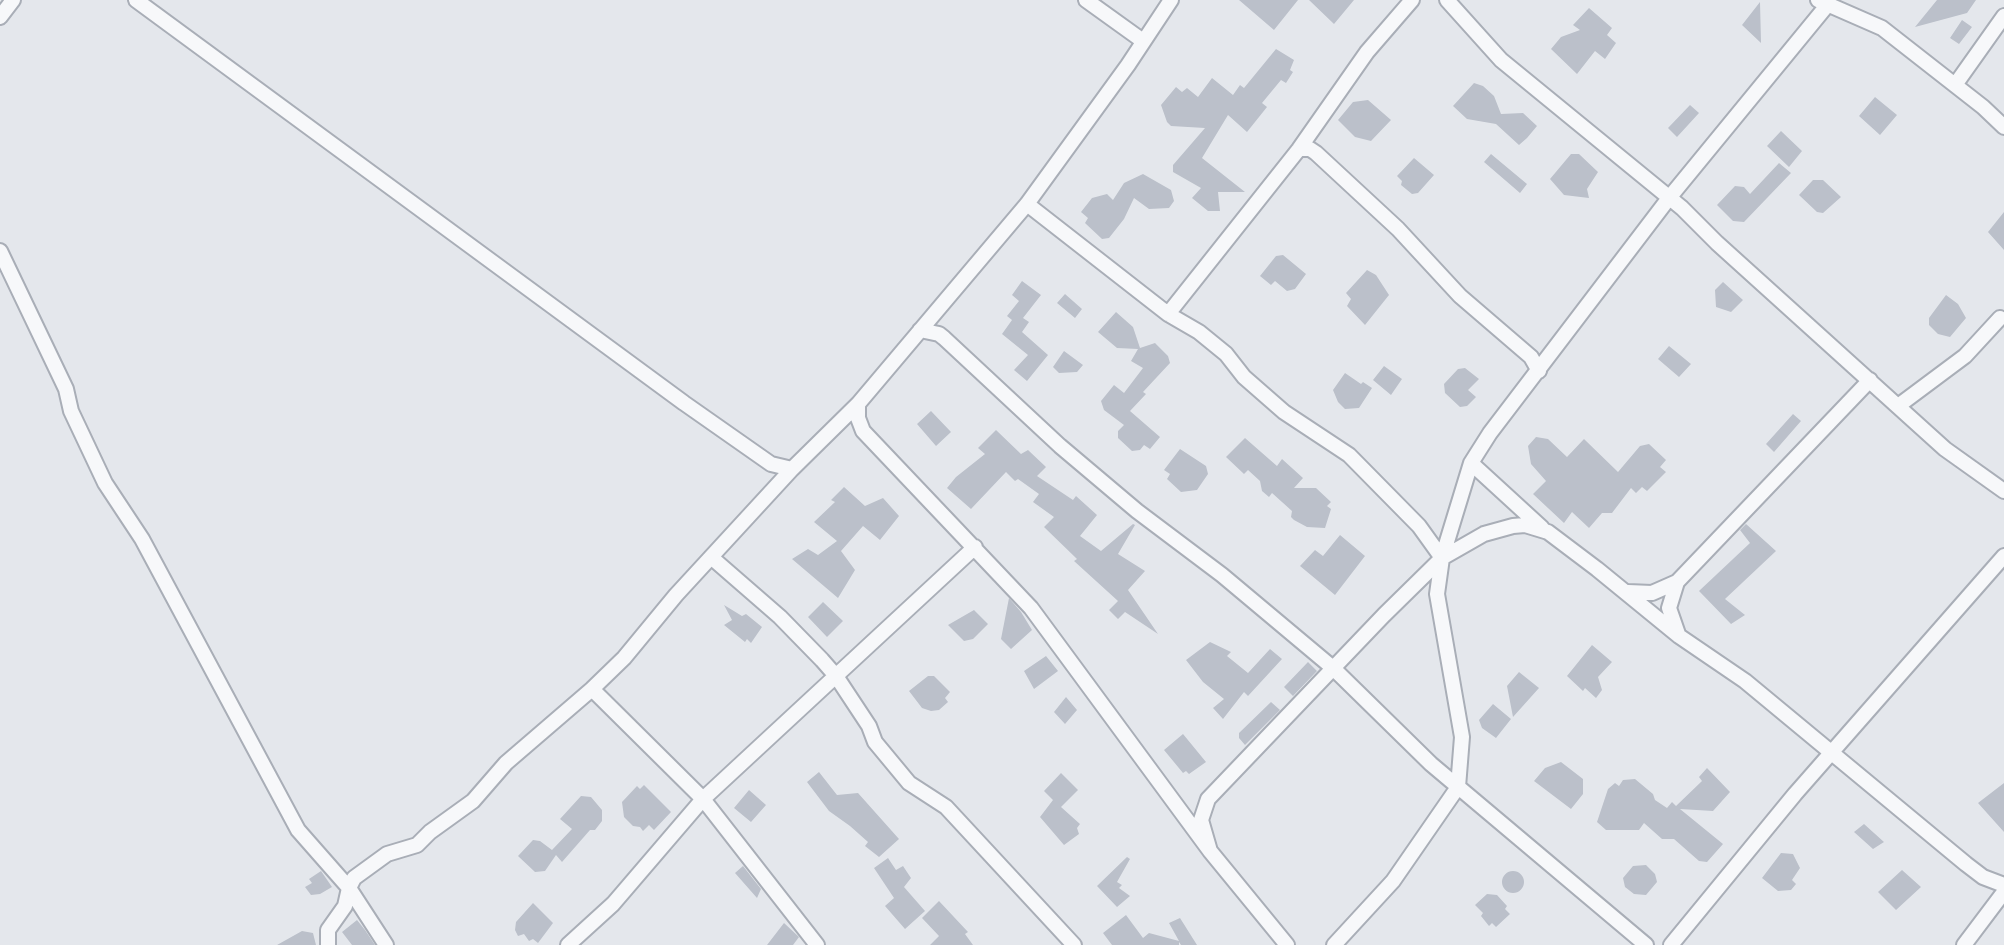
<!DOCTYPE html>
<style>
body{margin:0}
canvas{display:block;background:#e4e7ec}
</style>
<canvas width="2004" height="945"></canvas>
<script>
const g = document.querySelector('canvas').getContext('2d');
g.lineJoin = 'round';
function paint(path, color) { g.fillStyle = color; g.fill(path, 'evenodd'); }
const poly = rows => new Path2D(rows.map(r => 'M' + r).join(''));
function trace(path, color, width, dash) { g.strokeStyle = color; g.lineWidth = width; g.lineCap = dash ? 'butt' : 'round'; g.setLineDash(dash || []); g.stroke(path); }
paint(poly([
 [1239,0,1298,0,1274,30],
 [1309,0,1354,0,1334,24],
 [1937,0,1976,0,1967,13,1915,27],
 [1760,2,1761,43,1742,25],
 [1589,8,1612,28,1607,35,1616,43,1605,59,1595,51,1577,74,1551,49,1561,37,1580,30,1573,25],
 [1962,20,1972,27,1959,44,1950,38],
 [1276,49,1294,60,1290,70,1293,72,1286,83,1281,80,1262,103,1267,107,1247,132,1228,115,1202,158,1245,192,1218,192,1220,211,1208,211,1192,198,1201,188,1173,172,1173,165,1205,128,1171,126,1167,122,1161,105,1176,87,1182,92,1187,88,1198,97,1212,78,1233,95,1240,85,1244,88],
 [1474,83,1483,86,1494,96,1501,114,1523,113,1537,126,1527,138,1519,145,1496,124,1467,119,1453,106],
 [1875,97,1897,115,1880,135,1859,116],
 [1368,100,1391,120,1371,141,1355,137,1338,120,1353,102],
 [1690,105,1699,113,1677,137,1668,128],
 [1781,131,1802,151,1789,167,1767,146],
 [1491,154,1527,184,1520,193,1484,162],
 [1571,154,1579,154,1598,172,1587,189,1589,198,1564,195,1550,179],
 [1414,158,1434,175,1418,193,1412,194,1401,185,1402,181,1397,176],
 [1779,163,1791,173,1744,222,1733,221,1717,205,1735,186,1744,187,1750,194],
 [1143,174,1171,190,1174,201,1169,208,1149,209,1134,198,1124,219,1109,238,1102,239,1085,223,1088,218,1081,212,1092,198,1107,194,1113,200,1124,183],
 [1813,180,1823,180,1841,197,1823,213,1817,212,1799,195],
 [2004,212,2004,250,1988,232],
 [1283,255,1306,274,1295,289,1287,291,1275,281,1271,285,1260,276,1276,256],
 [1367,270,1376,275,1389,295,1365,325,1347,306,1351,299,1346,293],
 [1022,281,1041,295,1023,318,1029,322,1022,332,1048,355,1027,381,1014,370,1028,355,1002,334,1012,320,1007,316,1019,301,1012,295],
 [1723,282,1743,300,1731,312,1716,307,1715,290],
 [1065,294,1082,309,1075,318,1057,303],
 [1946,295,1958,304,1966,318,1950,337,1938,334,1929,325,1929,318],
 [1116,312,1133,327,1140,348,1155,343,1168,356,1170,363,1143,392,1146,394,1130,411,1160,437,1150,449,1144,445,1140,450,1132,451,1118,438,1118,431,1124,425,1104,410,1101,401,1114,385,1124,393,1143,368,1131,361,1138,349,1117,348,1098,332],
 [1669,346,1691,364,1679,377,1658,359],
 [1064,351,1083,365,1077,372,1059,373,1053,367],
 [1384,366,1402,379,1391,395,1373,380],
 [1465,368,1479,379,1468,390,1476,397,1467,406,1460,407,1445,393,1444,384,1458,369],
 [1345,373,1361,384,1363,382,1372,388,1359,408,1345,409,1338,402,1333,390],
 [931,411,951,432,936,446,917,424],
 [1793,414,1801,421,1774,452,1766,444],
 [996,430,1021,454,1028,450,1046,467,1037,476,1073,500,1076,496,1097,515,1080,536,1101,551,1133,524,1135,525,1118,554,1145,571,1128,590,1158,634,1125,612,1118,619,1109,610,1118,601,1074,561,1077,559,1044,527,1054,517,1033,502,1039,494,1018,479,1015,481,1006,472,971,509,947,488,956,477,985,454,978,448],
 [1536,437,1548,439,1567,457,1584,439,1618,472,1640,446,1649,444,1666,460,1660,467,1666,472,1647,491,1642,487,1636,493,1631,488,1612,513,1602,513,1589,528,1572,512,1564,523,1533,494,1546,481,1531,464,1528,446],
 [1245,438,1277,466,1282,459,1303,478,1294,488,1316,488,1331,502,1327,506,1331,509,1325,528,1307,527,1294,520,1291,517,1292,511,1272,493,1269,497,1262,491,1260,481,1248,470,1244,474,1226,457],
 [1180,449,1206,466,1208,474,1197,490,1181,492,1167,479,1170,474,1164,470],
 [844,487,865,506,883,498,899,516,880,540,863,526,841,551,855,570,838,598,792,559,808,549,818,555,837,541,814,522,835,502,831,500],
 [1746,524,1776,551,1725,599,1745,615,1731,624,1699,591,1750,543,1740,530],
 [1340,535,1365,556,1335,595,1300,566,1315,550,1323,556],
 [1009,598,1021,612,1032,630,1011,649,1001,639],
 [823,602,843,621,827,637,808,617],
 [724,605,742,616,746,614,762,627,751,643,747,639,745,642,724,625,732,620],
 [974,610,988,624,973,639,964,641,948,625],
 [1210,642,1231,652,1227,656,1248,673,1270,649,1282,659,1248,696,1244,692,1223,719,1213,708,1224,699,1203,682,1186,660],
 [1592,645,1612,662,1598,677,1602,690,1596,698,1585,688,1583,691,1567,676],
 [1046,656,1058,671,1034,689,1024,671],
 [1308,662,1317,671,1293,696,1284,687],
 [1519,672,1539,688,1513,717,1507,686],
 [928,676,934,676,950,692,945,698,948,702,939,710,931,711,922,708,909,691],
 [1066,697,1077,710,1065,724,1054,712],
 [1271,702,1280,710,1245,745,1239,738,1239,733],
 [1493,704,1511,719,1496,738,1482,728,1479,720],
 [1183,734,1206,762,1189,774,1186,771,1183,773,1164,750],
 [1561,762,1583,779,1583,794,1571,809,1534,781,1545,768],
 [1707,768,1730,792,1713,811,1680,809,1723,844,1707,862,1699,861,1674,839,1662,839,1644,823,1639,830,1606,830,1597,822,1608,789,1615,783,1619,786,1623,780,1635,779,1653,794,1655,800,1667,808,1672,802,1676,806,1702,781,1699,777],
 [819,772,837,795,858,793,899,839,879,857,865,846,868,842,850,826,829,811,807,782],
 [1061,773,1078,790,1061,807,1080,824,1077,828,1079,834,1064,845,1040,817,1053,800,1044,791],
 [2004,783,2004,832,1978,803],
 [644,785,671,812,654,830,649,825,643,831,640,827,633,826,624,817,622,802,637,786,640,789],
 [749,790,766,805,751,822,734,808],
 [581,796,591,797,602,810,602,821,595,830,590,830,562,862,556,855,545,871,535,872,518,856,533,840,540,841,552,850,572,829,560,819],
 [1864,824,1884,842,1873,849,1854,832],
 [1781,853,1793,854,1800,868,1792,880,1796,884,1791,890,1778,891,1762,878],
 [1127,857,1130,859,1117,882,1122,885,1119,888,1130,896,1117,907,1097,886],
 [888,858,896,870,903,866,911,878,904,887,925,911,905,929,885,906,894,898,874,868],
 [1646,865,1655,874,1657,882,1646,895,1634,894,1625,887,1623,878,1633,866],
 [743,866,761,889,757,898,735,873],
 [1902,870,1921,887,1896,910,1878,892],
 [321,871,332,887,320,894,311,895,305,887,312,883,309,879],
 '1502 882a11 11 0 1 1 22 0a11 11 0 1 1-22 0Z',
 [1487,894,1497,895,1507,906,1505,909,1510,914,1496,927,1492,923,1489,926,1481,916,1483,913,1475,905],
 [939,901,968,932,965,934,973,945,930,945,939,936,922,918],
 [533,903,553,923,538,943,533,939,529,941,524,934,518,936,515,930,516,922],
 [1126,915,1143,938,1149,933,1179,941,1169,923,1180,918,1197,945,1181,945,1179,942,1179,945,1112,945,1103,933],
 [357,920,365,930,375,945,352,945,342,932],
 [784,923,799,937,793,945,767,945],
 [302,931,313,933,316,945,277,945]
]), '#bbc0ca');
const minor = poly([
 [136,0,684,403,771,464,792,469],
 [1086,0,1143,41],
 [1447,0,1501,60,1682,208,1717,243,1945,449,2004,491],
 [1818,0,1882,28,1983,107,2004,127],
 [0,17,13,0],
 [1955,85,2004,16],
 [1299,149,1310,149,1316,153,1398,229,1460,296,1531,357,1539,371],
 [1027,204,1168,314,1199,332,1226,354,1244,377,1284,412,1349,455,1419,526,1442,558],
 [0,251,66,389,71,411,105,483,142,539,298,830,349,888,386,945],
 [1168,314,1299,149,1367,52,1412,0],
 [920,330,939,334,944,338,1060,446,1137,511,1222,575,1333,668,1431,764,1646,945],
 [858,404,858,418,863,431,1031,608,1210,851,1287,945],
 [1898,406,1965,356,2000,318],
 [1471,463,1542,528],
 [711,557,780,617,822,660,836,676,869,726,875,742,909,783,946,807,1074,945],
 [1677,582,1669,608,1678,634],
 [1628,592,1652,593,1677,582,1870,380],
 [592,689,703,799,817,945],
 [1210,851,1201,820,1208,799,1384,615,1442,558,1484,534,1513,526,1525,525,1548,532,1597,569,1679,636,1745,681,1966,864,1983,877,2004,885],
 [328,945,328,930,345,906,349,888,354,878,387,854,417,845,430,832,473,801,506,763,592,689,624,658,676,595,792,469,858,404,1027,204,1128,65,1171,0],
 [568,945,613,904,703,799,975,547],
 [1334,945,1393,881,1458,787,1462,737,1437,594,1442,558,1471,463,1490,433,1669,198,1829,3],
 [1671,945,1795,794,2004,556],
 [1964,945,2004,892]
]);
trace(minor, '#a9aeb7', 18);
trace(minor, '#f7f8fa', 14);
</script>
